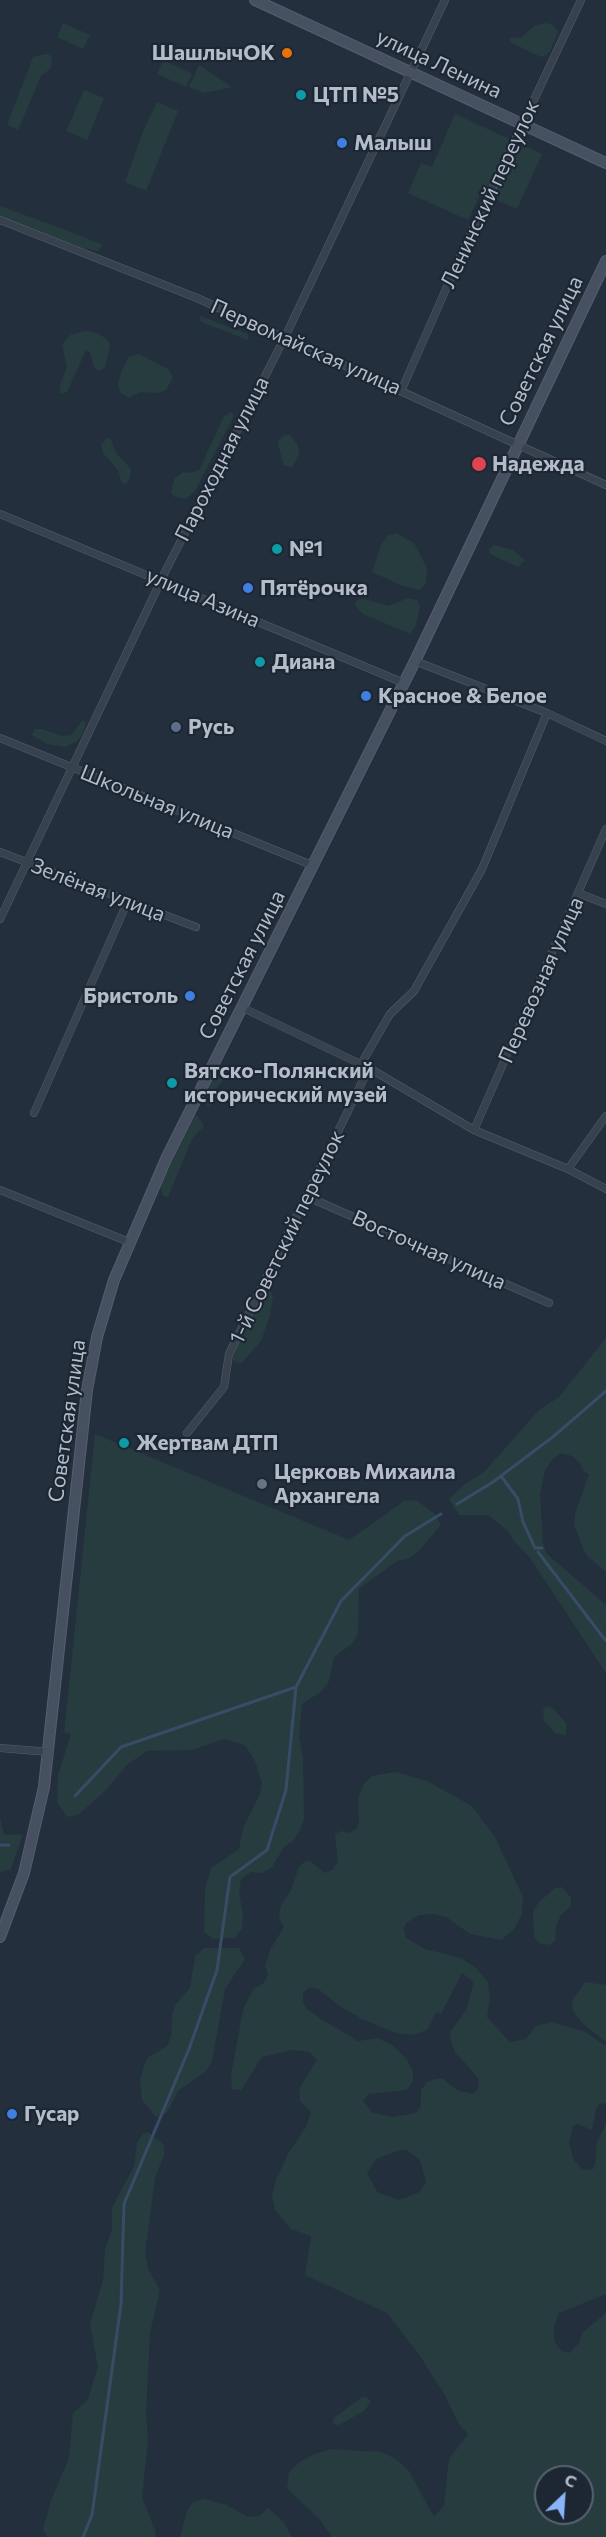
<!DOCTYPE html>
<meta charset="utf-8">
<style>
body{margin:0}
#map{position:relative;width:606px;height:2537px;overflow:hidden;background:#242f3e;font-family:Commissioner,sans-serif}
canvas{display:block}
.north{position:absolute;left:534px;top:2465px;width:60px;height:60px;box-sizing:border-box;background:#1d2633;border:2px solid #59626f;border-radius:50%;rotate:25deg;font-size:16px;font-weight:700;line-height:24px;text-align:center;color:#b4bcc9}
.north::after{content:'';display:block;margin:auto;width:21px;height:27px;background:#8ab4f8;clip-path:polygon(50% 0,100% 100%,50% 72%,0 100%)}
</style>
<div id="map">
<canvas width="606" height="2537"></canvas>
<div class="north">С</div>
</div>
<script>
const g = document.querySelector('canvas').getContext('2d');
g.lineJoin = 'round';
function paint(path, color) { g.fillStyle = color; g.fill(path, 'evenodd'); }
const poly = rows => new Path2D(rows.map(r => 'M' + r).join(''));
function trace(path, color, width, dash) { g.strokeStyle = color; g.lineWidth = width; g.lineCap = dash ? 'butt' : 'round'; g.setLineDash(dash || []); g.stroke(path); }
function write(font, color, halo, rows, align = 'center') {
  g.font = font + ' Commissioner,sans-serif'; g.lineWidth = 4.5; g.setLineDash([]); g.textBaseline = 'middle'; g.strokeStyle = halo; g.fillStyle = color; for (const [text, x, y, turn = 0] of rows) {
    g.save(); g.translate(x, y); g.rotate((+turn || 0) * Math.PI / 180); g.textAlign = isNaN(turn) ? turn : align; if (halo) g.strokeText(text, 0, 0); g.fillText(text, 0, 0); g.restore();
  }
}
paint(poly([
 [63,23,90,35,83,49,57,37],
 [546,23,553,25,558,31,550,51,546,55,541,57,510,42,510,38,522,37,534,26],
 [46,54,52,56,51,68,41,76,18,130,7,125,33,57],
 [163,60,192,74,186,87,157,74],
 [199,65,232,87,204,93,189,87],
 [84,90,104,98,87,140,66,131],
 [157,102,178,111,146,191,125,182,143,131],
 [455,114,542,154,517,209,481,193,468,220,408,193,421,163,432,167],
 [0,206,63,229,103,245,98,251,81,248,0,218],
 [200,316,248,334,248,340,201,322],
 [85,331,97,333,108,340,110,346,105,368,98,371,94,367,90,352,86,350,67,392,60,394,60,385,67,367,62,345,70,335],
 [139,354,168,369,173,378,166,390,158,393,140,392,129,398,121,393,118,385,121,372,129,357],
 [231,412,234,416,195,491,186,499,175,497,171,493,174,479,183,472,190,473,199,470,224,416],
 [284,435,290,435,298,445,299,455,292,468,284,465,278,445,279,440],
 [106,438,110,438,117,454,131,469,130,478,125,485,121,481,118,470,103,453,101,445],
 [396,533,414,543,427,568,426,584,419,590,403,586,372,572,381,545,387,536],
 [494,545,513,550,525,560,518,567,490,554,489,550],
 [408,598,417,600,420,606,416,625,410,634,363,614,354,604,357,600,364,599,389,606],
 [83,720,86,723,82,735,76,742,65,747,47,744,32,735,35,729,42,729,62,736,71,735],
 [221,1066,227,1068,227,1076,216,1089,211,1106,206,1105,203,1100,216,1069],
 [197,1115,204,1126,192,1139,168,1197,163,1196,160,1186,192,1118],
 [265,1284,269,1286,273,1297,270,1316,261,1341,241,1364,233,1361,233,1354],
 [606,1338,606,1572,586,1555,574,1525,575,1514,589,1474,584,1472,580,1463,572,1456,561,1453,552,1460,545,1470,540,1494,543,1544,547,1554,606,1605,606,1673,530,1558,513,1540,508,1531,488,1515,459,1515,449,1499,465,1484,484,1472,539,1410,559,1397],
 [95,1434,349,1540,404,1501,416,1500,435,1514,441,1525,418,1552,408,1559,397,1561,359,1589,358,1633,353,1643,334,1657,329,1681,322,1691,302,1704,299,1738,303,1758,304,1819,300,1830,294,1840,284,1847,272,1867,262,1873,251,1872,241,1879,239,1891,243,1916,242,1928,235,1938,213,1939,204,1932,205,1889,211,1868,239,1849,243,1828,260,1794,262,1784,256,1763,245,1745,224,1739,192,1750,147,1751,128,1764,105,1791,78,1815,67,1817,57,1802,58,1775,71,1734,64,1733],
 [546,1706,552,1707,566,1723,566,1735,555,1733,544,1721,543,1710],
 [396,1772,427,1781,472,1806,495,1837,523,1897,522,1914,514,1929,501,1940,470,1934,446,1917,434,1914,419,1915,406,1923,404,1930,406,1938,425,1949,461,1958,476,1968,488,1982,490,1999,487,2017,510,2042,526,2039,536,2026,552,2022,585,2032,606,2046,606,2103,599,2104,596,2109,592,2130,578,2124,573,2126,569,2143,574,2160,582,2169,592,2170,595,2165,597,2142,606,2124,606,2294,559,2313,554,2327,554,2341,562,2351,569,2353,578,2344,583,2332,606,2313,606,2537,332,2537,320,2520,287,2488,289,2472,301,2461,315,2454,331,2449,381,2452,396,2459,409,2471,434,2517,444,2505,449,2459,468,2434,458,2423,445,2395,420,2356,387,2313,305,2275,311,2236,291,2229,275,2210,272,2195,276,2180,289,2152,306,2127,311,2112,300,2101,299,2089,317,2060,309,2052,293,2050,262,2057,241,2090,232,2089,231,2075,243,2010,253,1989,264,1983,268,1974,265,1965,271,1948,284,1927,279,1918,281,1905,290,1892,299,1867,304,1862,310,1861,325,1873,332,1870,338,1862,335,1834,341,1831,349,1833,357,1828,359,1821,358,1798,364,1784,372,1776],
 [462,1973,474,1982,466,2010,450,2032,451,2042,456,2054,469,2067,478,2079,479,2087,473,2094,457,2090,443,2079,435,2079,427,2082,421,2090,421,2106,416,2113,392,2117,373,2113,363,2101,369,2094,407,2090,413,2081,413,2071,406,2058,393,2046,378,2038,358,2041,321,2019,307,2009,303,2002,303,1993,309,1988,318,1989,341,2007,362,2019,396,2033,412,2035,427,2030,436,2012,441,2014],
 [400,2150,406,2150,420,2160,426,2182,420,2192,399,2200,378,2193,367,2173,376,2159],
 [546,2477,582,2477,582,2513,546,2513],
 [0,1818,4,1835,23,1834,11,1869,0,1872],
 [562,1887,571,1898,571,1906,561,1915,556,1927,555,1941,549,1945,539,1943,534,1937,533,1912,538,1903,555,1888],
 [204,1948,239,1948,245,1959,225,1989,212,2061,206,2071,178,2091,167,2113,156,2117,142,2100,140,2078,147,2058,167,2046,171,2036,172,2015,176,2004,190,1988,195,1956],
 [585,1982,606,1985,606,2042,582,2023,573,2011,572,2001],
 [148,2132,164,2145,164,2155,155,2178,145,2254,149,2271,160,2290,150,2333,146,2412,148,2440,142,2497,156,2533,155,2537,47,2537,43,2530,51,2500,69,2458,73,2413,87,2401,98,2367,90,2324,103,2280,105,2249,112,2230,112,2208,134,2166,137,2143,142,2135],
 [362,2397,368,2398,371,2402,364,2411,339,2425,333,2424,334,2418],
 [204,2499,227,2505,248,2517,259,2516,268,2508,283,2521,292,2537,180,2537,187,2511,193,2502]
]), '#263c3f');
trace(poly([
 [501,1476,518,1499,523,1522,535,1548,542,1548],
 [457,1504,493,1482,554,1436,606,1391],
 [538,1552,606,1641],
 [75,1796,121,1747,296,1687],
 [0,1845,9,1845],
 [83,2537,92,2515,121,2304,124,2204,189,2049,217,1970,230,1877,267,1850,286,1790,296,1687,341,1601,405,1536,441,1514]
]), '#394c67', 3);
const street = poly([
 [0,220,197,298,606,485],
 [402,389,464,248,581,0],
 [0,514,404,683],
 [415,661,547,713,606,741],
 [0,738,314,866],
 [0,852,196,927],
 [578,893,606,904],
 [0,919,166,570,285,337,445,0],
 [241,1007,369,1068,474,1130,568,1169,606,1189],
 [361,1064,390,1014,414,991,482,869,547,713],
 [34,1113,127,903],
 [474,1130,606,829],
 [568,1169,606,1116],
 [0,1190,129,1242],
 [308,1197,549,1303],
 [187,1433,224,1387,229,1354,369,1068],
 [0,1748,50,1752]
]);
const secondary = poly([
 [255,0,606,163],
 [0,1937,24,1873,44,1787,87,1390,97,1337,114,1280,166,1159,415,661,606,261]
]);
trace(street, '#565f6c', 8);
trace(secondary, '#565f6c', 12);
trace(street, '#38414e', 7);
trace(secondary, '#465061', 10);
for (const [x, y, r, color] of [
 [287,53,6,"#e8710a"],
 [301,95,6,"#0f9aa8"],
 [342,143,6,"#3f7fe0"],
 [479,464,8,"#e0444e"],
 [277,549,6,"#0f9aa8"],
 [248,588,6,"#3f7fe0"],
 [260,662,6,"#0f9aa8"],
 [366,696,6,"#3f7fe0"],
 [176,727,6,"#5c6f8a"],
 [190,996,6,"#3f7fe0"],
 [172,1083,6,"#0f9aa8"],
 [124,1443,6,"#0f9aa8"],
 [262,1484,6,"#6b7280"],
 [12,2114,6,"#3f7fe0"]
]) { const dot = new Path2D(); dot.arc(x, y, r, 0, 2 * Math.PI); g.fillStyle = color; g.fill(dot); trace(dot, '#1d2633', 2); }
write('bold 21px', '#b4bcc9', '#1d2633', [
 ["ШашлычОК",275,53,"right"],
 ["ЦТП №5",313,95],
 ["Малыш",354,143],
 ["Надежда",492,464],
 ["№1",289,549],
 ["Пятёрочка",260,588],
 ["Диана",272,662],
 ["Красное & Белое",378,696],
 ["Русь",188,727],
 ["Бристоль",178,996,"right"],
 ["Вятско-Полянский",184,1071],
 ["исторический музей",184,1095],
 ["Жертвам ДТП",136,1443],
 ["Церковь Михаила",274,1472],
 ["Архангела",274,1496],
 ["Гусар",24,2114]
], 'left');
write('21px', '#b4bcc9', '#1d2633', [
 ["улица Ленина",439,64,25],
 ["Ленинский переулок",490,194,-65],
 ["Первомайская улица",306,347,24],
 ["Советская улица",541,351,-64],
 ["Пароходная улица",222,459,-63],
 ["улица Азина",203,598,23],
 ["Школьная улица",157,802,22],
 ["Зелёная улица",98,890,21],
 ["Советская улица",242,965,-63],
 ["Перевозная улица",541,980,-66],
 ["1-й Советский переулок",287,1237,-64],
 ["Восточная улица",429,1250,24],
 ["Советская улица",67,1421,-82]
]);
</script>
